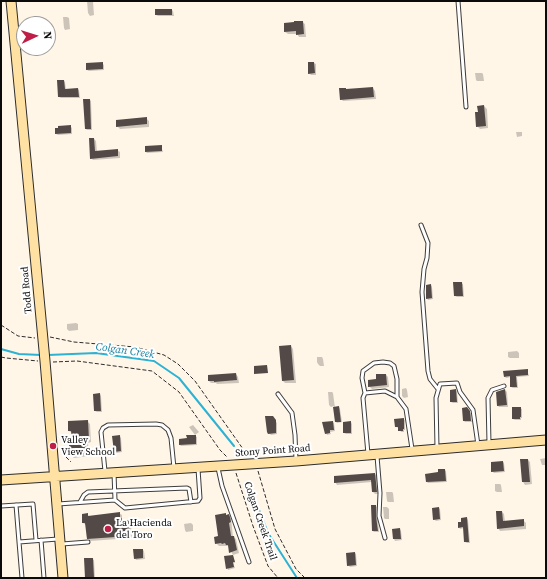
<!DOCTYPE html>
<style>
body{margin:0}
#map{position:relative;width:547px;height:579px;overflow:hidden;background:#fff6e8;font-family:"Source Serif 4",serif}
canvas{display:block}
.frame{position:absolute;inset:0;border:2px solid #0a0a0a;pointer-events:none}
.north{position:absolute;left:16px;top:16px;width:40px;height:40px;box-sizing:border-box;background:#fff;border:1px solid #9d9d9d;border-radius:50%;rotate:86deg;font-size:11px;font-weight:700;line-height:16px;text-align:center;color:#0a0a0a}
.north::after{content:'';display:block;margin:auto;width:14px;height:18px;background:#bf1e46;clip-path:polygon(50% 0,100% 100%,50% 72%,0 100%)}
</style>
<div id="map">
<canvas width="547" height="579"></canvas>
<div class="frame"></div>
<div class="north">N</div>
</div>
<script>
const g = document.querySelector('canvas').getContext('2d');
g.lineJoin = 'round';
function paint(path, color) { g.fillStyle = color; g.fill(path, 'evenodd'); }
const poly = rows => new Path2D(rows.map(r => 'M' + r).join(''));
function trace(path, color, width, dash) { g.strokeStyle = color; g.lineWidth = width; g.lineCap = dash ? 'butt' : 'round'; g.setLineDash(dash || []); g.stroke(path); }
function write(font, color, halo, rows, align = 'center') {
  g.font = font + ' "Source Serif 4",serif'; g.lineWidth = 4; g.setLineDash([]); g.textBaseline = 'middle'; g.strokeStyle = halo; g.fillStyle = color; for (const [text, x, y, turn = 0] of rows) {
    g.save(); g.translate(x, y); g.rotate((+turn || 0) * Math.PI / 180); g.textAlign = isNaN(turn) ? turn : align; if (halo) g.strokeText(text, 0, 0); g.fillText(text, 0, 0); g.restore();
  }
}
paint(poly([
 [87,1,93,1,94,15,90,16,88,13],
 [172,10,173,11,174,16,158,16,156,15],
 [63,17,67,17,69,18,70,29,65,30,64,28],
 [302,22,305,24,306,37,299,37,297,34,288,34,285,32],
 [102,63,104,65,104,70,89,71,87,70],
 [314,63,316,64,316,75,311,75,309,73],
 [475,73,482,73,483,74,484,81,477,81,476,80],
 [64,81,65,82,66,90,78,89,79,90,80,98,61,98,59,97],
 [373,88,375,91,376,99,343,101,341,99,347,90],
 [90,100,91,101,92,130,87,130,86,129],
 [484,106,487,109,488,128,480,129,477,126],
 [146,118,149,121,149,127,120,129,117,126],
 [70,126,72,128,72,134,58,135,56,134,56,129],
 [516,132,522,132,522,136,517,137],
 [90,139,94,139,96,141,97,152,117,150,120,152,120,158,93,160,91,158],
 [161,146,163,152,147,153,146,152],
 [461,283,463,284,464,297,457,297,455,296],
 [431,285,432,287,433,299,428,300,427,298],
 [76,323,78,324,78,330,69,331,67,329,67,324],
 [291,346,293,349,296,383,285,383,283,381],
 [517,351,519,353,519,358,510,358,508,357,508,352],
 [317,357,322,357,323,359,324,366,320,366,318,364,317,362],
 [527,370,529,376,517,377,518,388,513,388,511,387,511,377,506,378,505,377],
 [236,374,238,377,239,383,217,384,216,383,211,383,209,381],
 [386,375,388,377,389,387,372,389,369,386],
 [406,388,407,390,408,397,404,398,402,396,402,389],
 [456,390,457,392,458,403,453,403,451,402],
 [505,390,507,392,508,407,499,407,498,406],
 [328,392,332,392,333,393,335,408,339,407,340,409,342,422,337,423,336,422,334,406,331,407,329,405],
 [100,394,101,396,102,412,97,412,95,411],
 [520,408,522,409,522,418,521,418,521,420,515,420,513,419],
 [469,410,471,414,472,422,465,422,464,421],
 [274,419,277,423,277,434,271,435,268,432],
 [403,419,405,420,405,430,404,430,404,432,401,432,399,428,396,427],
 [87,421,90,424,91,442,88,443,89,456,74,458,71,455,71,446,74,446,72,433,69,431],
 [332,422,334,423,335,431,330,432,331,434,327,435,326,433],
 [351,422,352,424,352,434,346,434,344,433],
 [193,425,199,432,195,435,189,427],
 [119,436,121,438,122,452,116,453,115,451],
 [195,436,197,437,197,445,181,446,180,445,188,439],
 [546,458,546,465,542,465,540,459],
 [528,460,530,462,532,484,525,485,523,482],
 [503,462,504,463,505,472,494,473,492,471],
 [444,470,446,471,447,482,428,483,427,482],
 [375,474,377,476,379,494,375,494,373,492,372,482,337,485,335,482],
 [495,484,500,484,501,485,502,492,497,492,495,491],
 [386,492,392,492,393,493,394,502,388,502,387,501],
 [372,506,376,506,377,507,379,532,374,532,373,531],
 [383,507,387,507,389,509,389,519,385,519,384,518],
 [439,508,440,509,441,520,436,521,434,519],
 [502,512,504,514,505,522,523,520,526,523,526,529,500,531,498,528],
 [119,513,122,515,122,520,124,521,128,521,131,524,132,538,90,541,87,538,86,525,83,523,87,514,90,517],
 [225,514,231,518,233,537,236,539,239,553,233,555,228,546,219,546,216,543,219,537],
 [467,518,468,520,470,543,467,543,465,542,464,528,460,529,459,527],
 [191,523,193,525,193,531,186,532,185,530,184,524],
 [400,529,401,531,402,540,395,541,394,539,393,530],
 [143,550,144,551,145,559,136,560,135,558],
 [355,553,356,554,357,566,350,567,348,565],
 [233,556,235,563,233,563,235,568,228,570,225,557],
 [92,559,94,560,95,578,85,578]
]), '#0003');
trace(poly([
 [1,349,19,354,41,355],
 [48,355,96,353,154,361,179,378,234,446],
 [249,484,268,533,297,578]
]), '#2eb2d3', 2);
paint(poly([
 [155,9,172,9,172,15,155,15],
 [294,21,303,21,304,34,296,35,296,31,284,32,284,23,294,22],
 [103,62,103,69,86,70,86,63],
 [308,62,314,62,315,73,308,74],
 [57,80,64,80,65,89,78,88,79,97,58,97],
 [373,87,374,97,340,100,339,88,346,88,346,89],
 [83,99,90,99,91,129,85,129],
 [484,105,486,126,476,127,475,112,478,112,477,106],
 [147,117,147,124,116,127,116,120],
 [71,125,71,133,55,134,55,128,58,128,58,126],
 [89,138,94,138,95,151,118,149,118,156,90,159],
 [162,145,162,151,145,152,145,146],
 [453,282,462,282,463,296,454,296],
 [431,284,432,298,426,299,426,285],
 [291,345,294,380,282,381,279,346],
 [267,365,268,373,254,374,254,366],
 [528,369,528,375,516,376,517,387,510,387,510,376,504,377,503,371],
 [236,373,237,380,214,382,214,381,208,381,208,375],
 [376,374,386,374,387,385,368,387,368,380,376,379],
 [456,389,457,402,450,402,450,390],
 [505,389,507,405,497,406,496,392],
 [100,393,101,411,94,411,93,394],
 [339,406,341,422,335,422,333,407],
 [467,407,470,411,471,421,463,421,462,408],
 [512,407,521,407,521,417,520,417,520,419,512,419],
 [265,416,273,416,276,420,276,433,268,434,267,432],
 [404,418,404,429,403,429,403,431,398,431,398,427,395,427,394,419],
 [88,420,89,440,85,440,87,454,70,455,69,445,73,445,71,431,68,431,68,421],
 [333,421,334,430,330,430,330,433,325,434,322,422],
 [351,421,351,433,343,433,343,422],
 [120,435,121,451,114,452,112,436],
 [186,435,196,435,196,444,179,445,179,439,187,438],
 [520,459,528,459,530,482,522,482],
 [503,461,504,471,491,472,491,462],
 [438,469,445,469,446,481,426,482,425,474,438,472],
 [375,473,377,492,372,492,371,480,334,483,334,476],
 [371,505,376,505,376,516,378,531,372,531],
 [439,507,440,519,433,520,432,508],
 [496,511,502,511,503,521,524,519,524,526,497,529],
 [120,512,120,519,122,518,122,521,129,520,130,536,87,539,85,523,82,523,82,514,88,513,88,516],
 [226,513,226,515,229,514,230,517,231,522,229,523,231,536,234,536,237,550,229,553,228,545,226,545,225,543,222,544,221,543,215,544,214,537,218,536,215,515],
 [467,517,469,542,464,542,463,527,458,528,458,522,461,522,461,518],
 [400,528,401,539,393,539,392,529],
 [133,549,143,549,143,558,134,559],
 [355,552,356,565,347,566,346,553],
 [233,555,235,562,233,562,234,567,226,569,224,556],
 [84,558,93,558,94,578,85,578]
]), '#534946');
const service = poly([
 [458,1,466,107],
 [421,225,428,243,427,258,424,269,422,292,428,371,430,379,438,389],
 [365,393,362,378,363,371,374,363,383,362,390,363,394,366,397,379,397,397],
 [278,394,292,413,295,435,296,460],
 [489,443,488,398,492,390,504,386],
 [437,448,436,398,440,384,457,383,460,392,473,410,478,445],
 [368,454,363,398,365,393,385,391,397,397,406,409,412,449],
 [377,456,380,493,379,516,385,538],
 [218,468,222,486,249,562],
 [105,471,101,432,103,428,108,425,156,424,162,425,168,430,171,438,174,468],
 [114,473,115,500],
 [80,502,84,495,88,492,187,488,189,489,191,502],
 [58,504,115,500,125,508,198,501,200,498,198,469],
 [16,505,19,542],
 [1,506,33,504,36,540],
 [41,540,44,578],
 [62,544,88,542],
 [22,578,19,542,58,539]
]);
const secondary = poly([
 [11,1,45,361,63,578],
 [1,480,296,461,546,440]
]);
trace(service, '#3d3d3d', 5);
trace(secondary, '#2c2c2c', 11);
trace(poly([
 [1,325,18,336,35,338],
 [50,337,74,342,135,347,164,355,178,364,195,381,248,456],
 [1,357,6,358,38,361],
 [53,362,77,361,152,371,179,392,220,450,227,457],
 [66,457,71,462],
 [258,471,275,529,296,569,305,578],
 [236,473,253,526,268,566,278,578]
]), '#2c2c2c', 1, [4, 2]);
trace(service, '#fff', 3);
trace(secondary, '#ffe2a3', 9);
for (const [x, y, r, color] of [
 [53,446,4,"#bf1e46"],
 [108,529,4,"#bf1e46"]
]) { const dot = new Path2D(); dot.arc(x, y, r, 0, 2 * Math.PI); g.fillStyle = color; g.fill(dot); trace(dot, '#fff', 1.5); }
write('10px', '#0a0a0a', '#fff', [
 ["Todd Road",27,290,-95],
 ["Stony Point Road",273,451,-4],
 ["Colgan Creek Trail",260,521,71]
]);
write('10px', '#0a0a0a', '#fff', [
 ["Valley",61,440],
 ["View School",61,452],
 ["La Hacienda",116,523],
 ["del Toro",116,535]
], 'left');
write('italic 11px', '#107ea0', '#fff', [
 ["Colgan Creek",125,351,8]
]);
</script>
